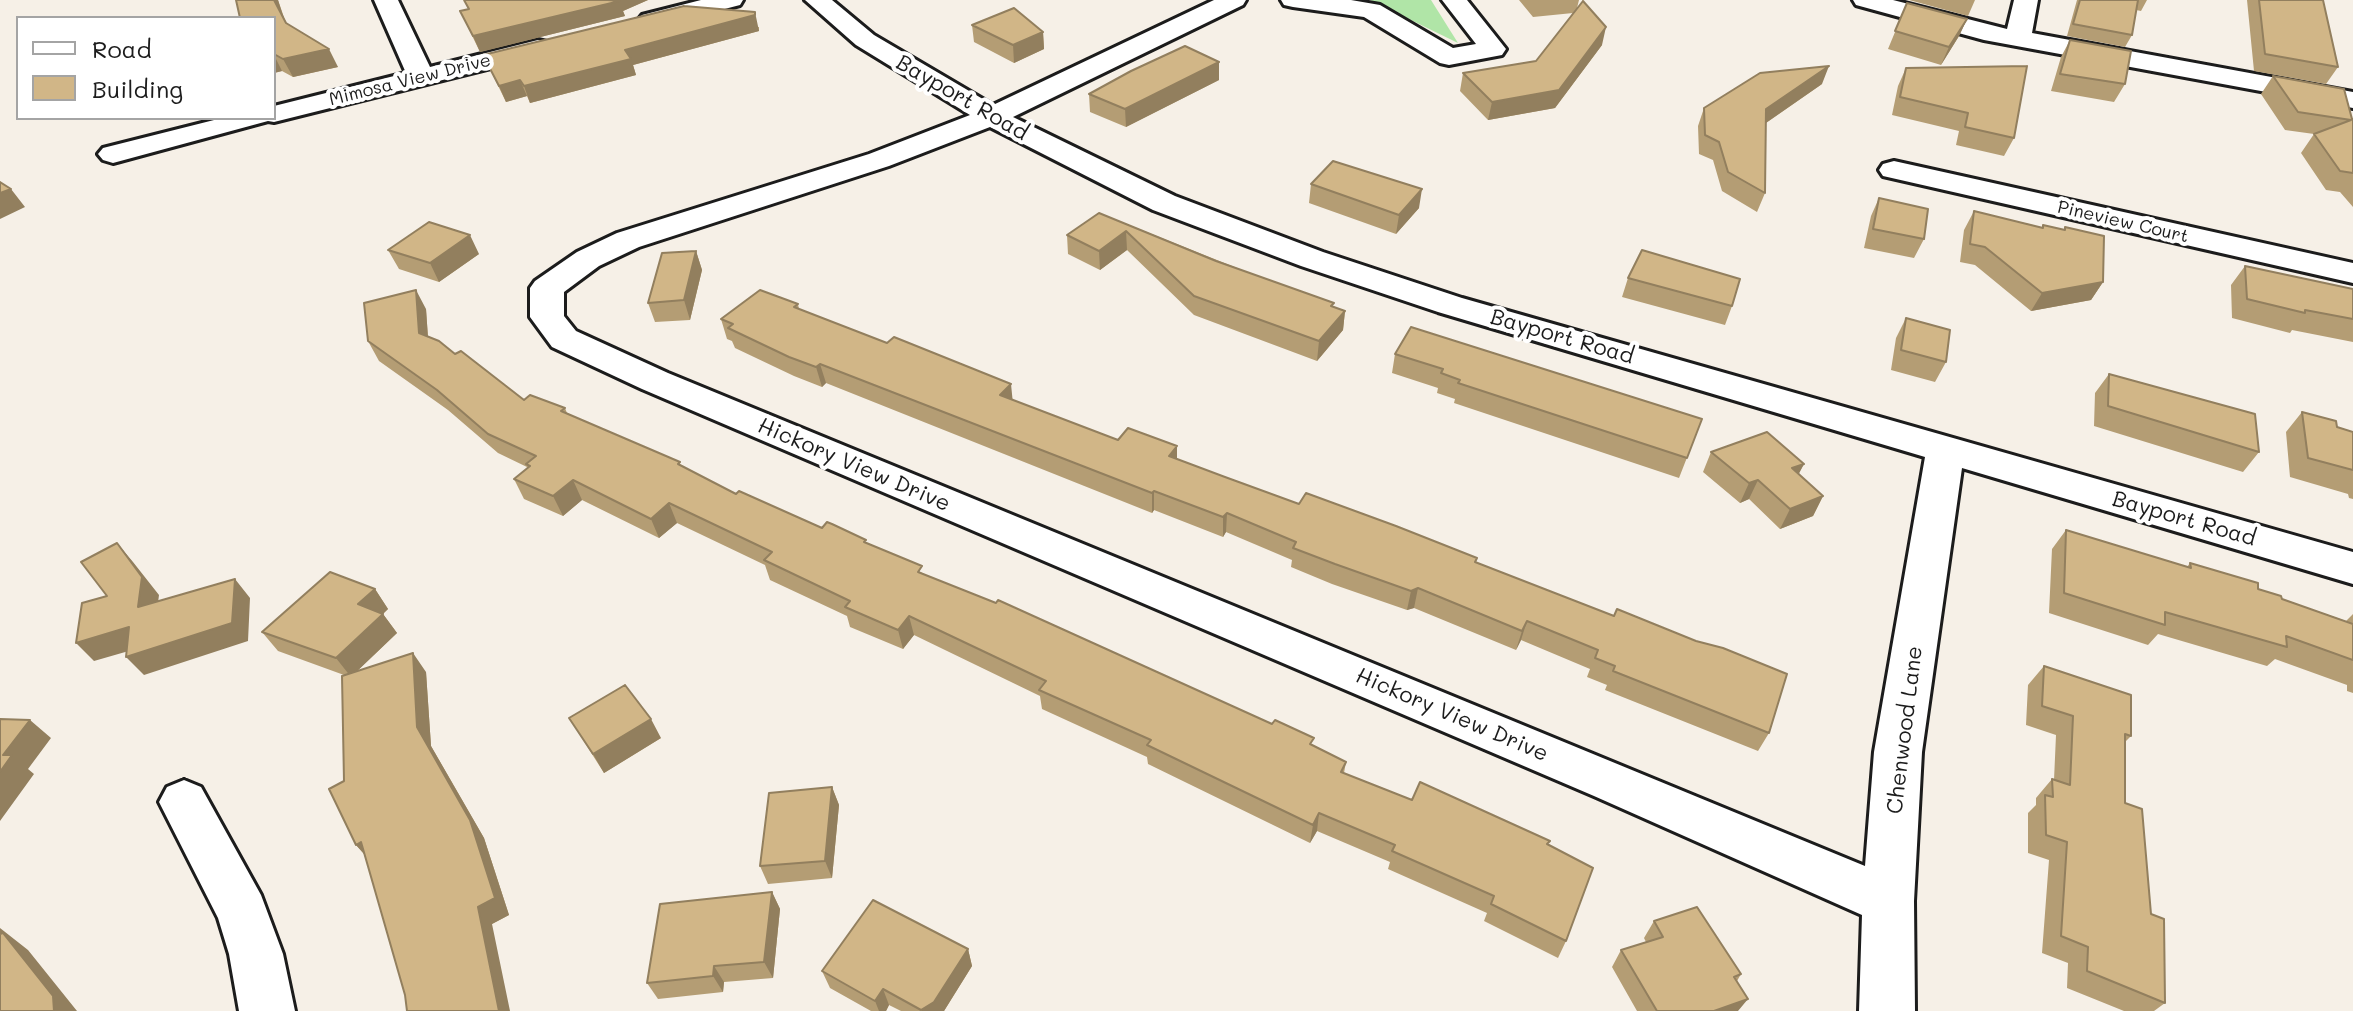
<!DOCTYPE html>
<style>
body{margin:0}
#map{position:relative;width:2353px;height:1011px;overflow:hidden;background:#f6f0e7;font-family:Mali,sans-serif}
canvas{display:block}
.legend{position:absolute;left:16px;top:16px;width:260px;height:104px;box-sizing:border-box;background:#fff;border:2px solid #a4a4a4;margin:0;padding:10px 14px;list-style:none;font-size:24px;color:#1c1c1c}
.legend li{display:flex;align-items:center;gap:16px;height:40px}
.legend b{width:40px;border:2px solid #a4a4a4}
</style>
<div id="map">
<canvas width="2353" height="1011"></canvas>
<ul class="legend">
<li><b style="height:10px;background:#fff"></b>Road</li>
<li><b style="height:22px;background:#d1b687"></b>Building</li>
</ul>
</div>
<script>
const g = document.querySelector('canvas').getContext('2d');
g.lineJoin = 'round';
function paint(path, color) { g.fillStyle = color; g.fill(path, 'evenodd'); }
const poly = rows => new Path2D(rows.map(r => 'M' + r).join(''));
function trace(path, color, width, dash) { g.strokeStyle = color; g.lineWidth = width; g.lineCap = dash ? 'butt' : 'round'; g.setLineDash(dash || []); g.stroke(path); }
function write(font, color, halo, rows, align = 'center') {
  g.font = font + ' Mali,sans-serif'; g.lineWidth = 8; g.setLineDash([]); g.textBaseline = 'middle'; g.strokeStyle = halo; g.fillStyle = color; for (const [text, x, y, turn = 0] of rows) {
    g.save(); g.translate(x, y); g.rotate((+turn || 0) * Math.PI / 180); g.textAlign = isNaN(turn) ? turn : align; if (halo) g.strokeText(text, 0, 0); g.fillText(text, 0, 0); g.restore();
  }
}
paint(poly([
 [1370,0,1431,0,1458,43]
]), '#b0e5a7');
const minor = poly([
 [374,0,398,0,430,67,538,40,547,42,551,48,547,54,274,122,268,121,113,163,103,160,98,154,103,148,222,118,274,118,274,106,406,73,374,0],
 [701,0,743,0,740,5,651,28,642,25,638,20,642,15,701,0],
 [805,0,832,0,874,35,993,105,1214,0,1246,0,1243,5,1013,117,1175,196,1323,252,1462,298,2353,552,2353,584,1962,468,1922,752,1914,901,1915,1011,1859,1011,1862,915,1594,796,642,389,552,347,530,317,530,288,535,281,577,252,617,233,869,154,970,115,856,45,805,0],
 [990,127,1153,210,1301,266,1438,312,1925,457,1874,752,1865,866,668,373,576,331,564,316,564,292,599,266,639,247,889,166,990,127],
 [1281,0,1351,0,1380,5,1453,48,1476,44,1442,0,1467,0,1506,49,1502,55,1449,65,1440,63,1364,17,1293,7,1284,5,1281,0],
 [1853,0,1893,0,2007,29,2014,0,2038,0,2032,33,2353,92,2353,108,1984,40,1856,5,1853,0],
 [1894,161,2353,263,2353,283,1883,176,1879,170,1883,164,1894,161],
 [184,780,201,787,261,895,283,954,295,1011,239,1011,229,954,218,918,159,802,167,787,184,780]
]);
trace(minor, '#1c1c1c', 6);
paint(minor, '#fff');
paint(poly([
 [278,0,286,23,338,67,293,77,282,71,274,73,274,18],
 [464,0,648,0,623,11,625,16,480,52,460,11,468,9],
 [1519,0,1579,0,1577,8,1602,45,1555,108,1488,120,1460,91,1463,73,1536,61,1573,13,1533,17],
 [1909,0,1975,0,1968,16],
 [2077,0,2147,0,2141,11,2136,10,2132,35,2125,47,2067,36],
 [2247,0,2323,0,2338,67,2326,84,2254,71],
 [1907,3,1967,19,1959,36,1941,65,1888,49],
 [972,25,1043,32,1044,49,1014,63,974,42],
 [759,27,759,31,633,65,636,75,530,103,527,96,506,102,483,55],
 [2070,40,2125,84,2114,102,2051,91,2061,57],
 [1906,68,2014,138,2004,156,1956,145,1959,131,1892,115,1898,86],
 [2273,76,2353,119,2353,207,2340,192,2326,190,2301,153,2314,134,2285,130,2261,94],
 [1219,80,1126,127,1090,112,1089,94],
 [1822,84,1766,123,1765,193,1757,212,1722,191,1713,160,1699,154,1698,126,1704,108],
 [1311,184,1419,208,1396,234,1309,203],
 [1879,198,1924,239,1914,258,1864,248,1871,216],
 [1974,211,2041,228,2043,225,2064,230,2065,227,2103,282,2091,300,2031,311,1975,265,1960,262,1964,230],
 [1099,213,1345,311,1343,330,1317,361,1194,315,1127,250,1100,270,1068,254,1067,235],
 [388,250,479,254,439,282,399,269],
 [696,251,702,270,690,320,655,322,648,303],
 [2245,266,2353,289,2353,342,2292,330,2290,333,2232,318,2231,285],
 [1628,278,1732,306,1725,325,1622,297],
 [798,304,799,309,1013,400,1118,440,1177,459,1299,504,1476,562,1769,733,1758,751,1605,690,1607,685,1587,677,1590,669,1521,640,1516,650,1414,608,1407,610,1332,584,1291,567,1292,560,1226,532,1223,537,1154,510,1152,513,826,383,822,387,794,376,735,348,732,341,727,339,721,319],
 [426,309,428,337,524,400,565,408,567,413,682,467,736,494,822,528,867,543,924,574,1313,745,1346,762,1344,773,1412,800,1548,845,1566,941,1558,958,1484,921,1487,913,1388,869,1390,862,1317,831,1310,843,1148,764,1147,757,1042,709,1040,696,914,635,903,649,850,627,847,616,770,580,765,565,677,523,659,538,582,500,563,516,524,499,514,479,528,468,527,467,498,453,448,410,379,361,368,341],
 [1906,318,1946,362,1935,382,1891,370,1896,338],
 [1395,354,1702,419,1679,478,1454,403,1455,399,1437,393,1438,388,1392,373],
 [2109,374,2259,452,2243,472,2094,426,2095,393],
 [2302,412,2337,427,2353,432,2353,499,2349,498,2348,494,2290,477,2286,432],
 [1711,452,1804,464,1798,474,1823,496,1813,516,1780,529,1749,499,1740,503,1703,472],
 [2066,530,2187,567,2190,563,2282,599,2346,621,2353,614,2353,693,2347,691,2347,685,2275,659,2267,666,2158,634,2148,645,2049,613,2052,549],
 [375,589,388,609,383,614,397,633,357,671,426,672,431,746,484,838,509,915,492,924,405,995,365,855,356,845,344,781,344,675,278,651,262,632],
 [2044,666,2131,736,2125,742,2125,803,2151,914,2165,1003,2154,1011,2124,1011,2067,988,2068,963,2042,953,2049,860,2028,853,2028,813,2036,805,2036,798,2052,779,2054,780,2056,735,2026,725,2028,685],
 [569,718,661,738,604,773],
 [832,787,839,805,832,878,768,884,760,866],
 [772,892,780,909,773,978,724,982,723,992,658,999,647,983],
 [1654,921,1741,974,1737,981,1738,1011,1637,1011,1612,967,1621,950,1646,942,1644,938],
 [968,949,972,966,944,1011,901,1011,889,1005,886,1011,871,1011,830,988,822,971]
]), '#b49d74');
paint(poly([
 [274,0,278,0,285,22],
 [608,0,648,0,623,11,625,16,480,52,473,36],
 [755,12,759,31,633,65,636,75,530,103,524,86,625,50],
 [1967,19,1959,36,1941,65,1949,47],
 [1606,27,1602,45,1555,108,1488,120,1492,102],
 [1043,32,1044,49,1014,63,1013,45],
 [329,49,338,67,293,77,283,59],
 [274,55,282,71,274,73],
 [1219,62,1219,80,1126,127,1125,109],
 [1829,66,1822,84,1760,127,1766,109],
 [520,80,527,96,506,102,499,86],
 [11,189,25,207,0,219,0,193],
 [1422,189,1419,208,1396,234,1399,215],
 [1126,231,1127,250,1100,270,1099,251],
 [470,235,479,254,439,282,430,263],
 [696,251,702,270,690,320,684,300],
 [2103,282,2091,300,2031,311,2042,293],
 [416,290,426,309,429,353,419,333],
 [1345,311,1343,330,1317,361,1319,341],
 [820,364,826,383,822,387,816,367],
 [1011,384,1013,404,1000,395],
 [1177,446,1177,466,1169,456],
 [1804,464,1794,483,1792,468],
 [573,480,582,500,563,516,553,496],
 [1758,480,1749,499,1740,503,1749,483],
 [1154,491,1154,510,1152,513,1152,493],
 [1823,496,1813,516,1780,529,1790,509],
 [669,503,677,523,659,538,651,519],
 [1227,513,1226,532,1223,537,1223,517],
 [117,543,133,562,159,595,155,626,138,607],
 [235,579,250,598,248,641,144,675,126,657],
 [1418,588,1414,608,1407,610,1411,591],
 [375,589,388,609,372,624,358,604],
 [383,614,397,633,351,677,336,658],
 [909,616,914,635,903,649,898,630],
 [1527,621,1521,640,1516,650,1522,631],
 [129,627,146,646,94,661,76,643],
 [413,653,426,672,431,746,484,838,509,915,492,924,510,1011,499,1011,417,727],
 [651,719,661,738,604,773,593,754],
 [30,720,51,738,28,769,34,774,0,821,0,772,3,755],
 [832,787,839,805,832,878,825,861],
 [1319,813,1317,831,1310,843,1313,825],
 [361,842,372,863,356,845],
 [772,892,780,909,773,978,764,962],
 [0,928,28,950,77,1011,54,1011,0,937],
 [968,949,972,966,944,1011,922,1011,921,1010],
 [714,966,724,982,723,992,713,976],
 [883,989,889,1005,886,1011,879,1011,875,1001],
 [1748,999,1738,1011,1714,1011]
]), '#927f5e');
const building = poly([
 [236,0,274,0,286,23,329,49,283,59,274,54,274,18,240,18,236,0],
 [464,0,608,0,620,1,473,36,460,11,469,9,464,0],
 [2080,0,2138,0,2132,35,2073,24,2080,0],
 [2259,0,2323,0,2338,67,2265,54,2259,0],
 [1583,1,1606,27,1559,90,1492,102,1463,73,1536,61,1583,1],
 [1907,3,1967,19,1949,47,1895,31,1907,3],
 [684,6,755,12,755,15,625,50,631,59,524,86,520,80,499,86,483,55,684,6],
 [1014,8,1043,32,1013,45,972,25,1014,8],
 [2070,40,2131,51,2125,84,2060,74,2070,40],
 [1185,46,1219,62,1125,109,1089,94,1131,71,1185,46],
 [1829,66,1766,109,1765,193,1728,172,1719,142,1705,135,1704,108,1760,73,1829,66],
 [2027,66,2014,138,1965,127,1968,113,1900,97,1906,68,2027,66],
 [2273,76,2344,89,2352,119,2353,119,2353,173,2340,171,2314,134,2351,120,2298,112,2273,76],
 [1333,161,1422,189,1399,215,1311,184,1333,161],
 [0,182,11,189,0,193,0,182],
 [1879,198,1928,209,1924,239,1873,229,1879,198],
 [1974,211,2043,228,2043,225,2065,230,2065,227,2104,236,2103,282,2042,293,1985,247,1970,244,1974,211],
 [1099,213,1216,261,1334,303,1331,306,1345,311,1319,341,1194,296,1126,231,1099,251,1067,235,1099,213],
 [429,222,470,235,430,263,388,250,429,222],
 [1642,250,1740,279,1732,306,1628,278,1642,250],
 [696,251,684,300,648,303,662,253,696,251],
 [2245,266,2353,289,2353,319,2305,310,2305,313,2247,299,2245,266],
 [416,290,419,333,439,341,455,354,461,351,524,400,530,395,565,408,561,411,680,462,678,464,736,494,739,491,822,528,827,522,832,524,866,540,864,542,922,566,918,572,996,603,998,600,1272,724,1275,720,1314,738,1310,744,1346,762,1341,772,1412,800,1420,782,1550,841,1547,844,1593,868,1566,941,1491,904,1494,896,1392,851,1395,845,1319,813,1313,825,1147,745,1151,740,1039,690,1046,681,909,616,898,630,845,607,850,601,764,560,772,552,669,503,651,519,573,480,553,496,514,479,530,466,526,464,536,456,488,434,437,390,368,341,364,303,416,290],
 [760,290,798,304,794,307,887,343,894,337,1011,384,1000,395,1118,440,1128,428,1177,446,1169,456,1225,477,1299,504,1306,493,1396,526,1477,558,1475,562,1614,616,1617,609,1696,641,1723,648,1787,674,1769,733,1613,671,1615,666,1595,658,1598,650,1527,621,1522,631,1418,588,1411,591,1335,564,1293,548,1296,542,1227,513,1223,517,1154,491,1152,493,820,364,816,367,789,357,728,328,733,324,721,319,760,290],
 [1906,318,1950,330,1946,362,1901,350,1906,318],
 [1411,327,1702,419,1687,458,1458,383,1460,380,1441,373,1443,369,1395,354,1411,327],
 [2109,374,2255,414,2259,452,2108,406,2109,374],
 [2302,412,2336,421,2337,427,2353,432,2353,470,2308,458,2302,412],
 [1767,432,1804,464,1792,468,1823,496,1790,509,1758,480,1749,483,1711,452,1767,432],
 [2066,530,2191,568,2190,563,2258,583,2258,589,2281,596,2282,599,2353,624,2353,660,2286,636,2287,647,2165,612,2165,625,2064,593,2066,530],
 [117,543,142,577,138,607,235,579,232,623,126,657,129,627,76,643,82,603,107,596,81,562,117,543],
 [330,572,375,589,358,604,383,614,336,658,262,632,330,572],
 [413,653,417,727,470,820,495,898,478,907,499,1011,407,1011,405,995,361,842,356,845,329,789,344,781,342,676,413,653],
 [2044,666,2131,695,2131,736,2125,734,2125,803,2142,809,2151,914,2164,919,2165,1003,2087,971,2088,947,2061,936,2067,842,2046,835,2045,795,2053,797,2052,779,2070,785,2073,716,2042,706,2044,666],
 [625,685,651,719,593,754,569,718,625,685],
 [0,719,30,720,3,755,12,755,0,772,0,719],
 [832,787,825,861,760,866,769,793,832,787],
 [772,892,764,962,714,966,713,976,647,983,660,904,772,892],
 [873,900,968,949,934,1002,921,1010,883,989,875,1001,822,971,873,900],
 [1697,907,1741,974,1734,977,1748,999,1714,1011,1657,1011,1621,950,1663,937,1654,921,1697,907],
 [3,933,53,996,54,1011,0,1011,0,934,3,933]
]);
paint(building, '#d1b687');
trace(building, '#927f5e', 2);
write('18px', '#1c1c1c', '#fff', [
 ["Mimosa View Drive",410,80,-14],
 ["Pineview Court",2123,222,13]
]);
write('22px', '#1c1c1c', '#fff', [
 ["Bayport Road",962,98,30],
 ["Bayport Road",1562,337,16],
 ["Hickory View Drive",854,465,23],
 ["Bayport Road",2184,519,16],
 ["Hickory View Drive",1452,715,23],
 ["Chenwood Lane",1905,730,-83]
]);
</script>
